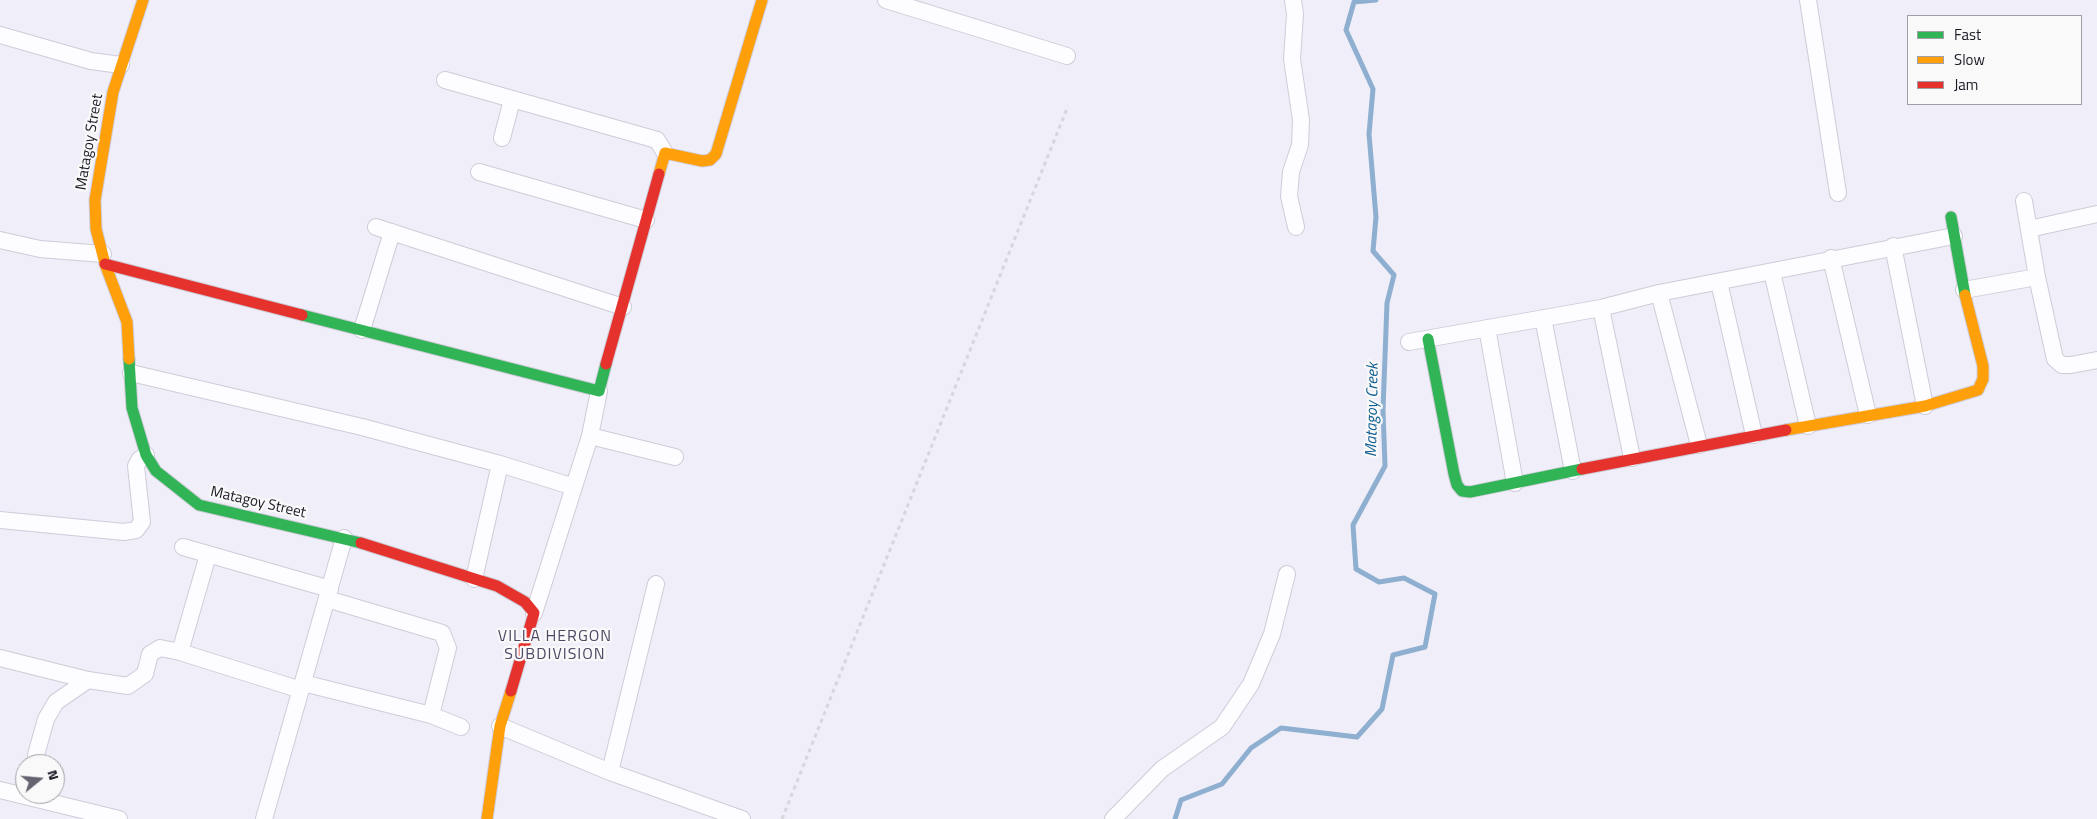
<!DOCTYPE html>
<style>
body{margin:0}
#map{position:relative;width:2097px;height:819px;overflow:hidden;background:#f0eef9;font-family:"Titillium Web",sans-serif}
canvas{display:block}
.legend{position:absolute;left:1907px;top:15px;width:175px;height:90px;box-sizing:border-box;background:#f9f9f9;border:1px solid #a09fa4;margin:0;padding:6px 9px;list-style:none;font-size:15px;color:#1a1824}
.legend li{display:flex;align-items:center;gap:10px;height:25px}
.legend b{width:25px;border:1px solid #a09fa4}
.north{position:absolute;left:15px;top:754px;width:50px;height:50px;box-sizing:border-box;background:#f9f9f9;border:1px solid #a09fa4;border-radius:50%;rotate:73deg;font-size:14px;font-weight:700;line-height:20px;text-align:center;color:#1a1824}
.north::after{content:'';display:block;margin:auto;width:18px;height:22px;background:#65636f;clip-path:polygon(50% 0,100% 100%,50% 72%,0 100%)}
</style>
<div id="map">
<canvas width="2097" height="819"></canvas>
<ul class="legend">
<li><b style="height:6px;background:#30b455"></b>Fast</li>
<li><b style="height:6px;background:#ff9f0a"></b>Slow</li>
<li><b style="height:6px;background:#e5322d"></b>Jam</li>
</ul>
<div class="north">N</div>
</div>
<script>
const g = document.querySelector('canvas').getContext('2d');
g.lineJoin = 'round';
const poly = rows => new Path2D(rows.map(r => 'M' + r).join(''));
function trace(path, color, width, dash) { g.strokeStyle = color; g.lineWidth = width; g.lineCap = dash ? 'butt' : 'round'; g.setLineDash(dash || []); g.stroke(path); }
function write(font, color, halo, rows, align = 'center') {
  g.font = font + ' "Titillium Web",sans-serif'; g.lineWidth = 4.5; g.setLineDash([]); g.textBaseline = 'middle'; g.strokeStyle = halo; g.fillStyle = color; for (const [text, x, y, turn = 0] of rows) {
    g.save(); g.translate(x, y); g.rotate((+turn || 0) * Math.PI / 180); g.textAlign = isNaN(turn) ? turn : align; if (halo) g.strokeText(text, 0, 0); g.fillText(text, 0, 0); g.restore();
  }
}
trace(poly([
 [1175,819,1181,800,1222,784,1251,748,1281,728,1357,737,1382,709,1393,655,1425,647,1435,594,1404,578,1379,582,1356,569,1353,525,1385,466,1383,410,1387,303,1394,275,1373,251,1376,217,1369,134,1373,89,1346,30,1354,2,1376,0]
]), '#8eafcf', 5);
const street = poly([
 [886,0,1067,56],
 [1293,0,1295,14,1292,59,1301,120,1300,145,1291,172,1289,196,1296,227],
 [1808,0,1838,193],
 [0,35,91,61,121,65],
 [445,80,657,140,665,153],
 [502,138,512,100],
 [479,172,646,220],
 [2024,201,2037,277,2055,359,2062,365,2071,365,2097,360],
 [376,227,623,307],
 [2029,229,2097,214],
 [0,240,40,249,103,254],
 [1893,246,1925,406],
 [1831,258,1868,415],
 [1772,272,1808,426],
 [1719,282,1754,435],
 [1964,290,2037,277],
 [1659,293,1699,445],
 [1601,308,1632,458],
 [1543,318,1573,471],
 [1487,328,1515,483],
 [362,330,392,232],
 [1409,342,1601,308,1659,293,1954,236],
 [131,373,362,427,500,464,474,579],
 [590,436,675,457],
 [500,464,574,487],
 [0,520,124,532,136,530,142,522,136,466,139,460,146,455],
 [183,547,330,589],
 [327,599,442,633,448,648,431,715],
 [534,613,590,436,599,391],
 [180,652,208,555],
 [0,658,88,680,128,686,145,674,150,654,160,648,180,652,301,690],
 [303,683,431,715,461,727],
 [500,726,610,772,742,819],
 [36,755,46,719,56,702,88,680],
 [610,772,656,584],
 [0,790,119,819],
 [264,819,344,538],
 [1113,819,1162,769,1222,727,1251,684,1272,634,1287,574]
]);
const fast = poly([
 [1951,217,1965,295],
 [302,315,599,391,606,364],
 [1428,339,1454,474,1457,485,1462,491,1470,492,1582,469],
 [129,359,132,408,146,455,156,471,199,505,361,543]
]);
const slow = poly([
 [659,174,665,153,702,161,710,160,716,154,762,0],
 [129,359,127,322,105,264,96,229,95,200,113,92,143,0],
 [1786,430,1925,406,1978,390,1983,379,1983,366,1965,295],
 [487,819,500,726,511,691]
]);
const jam = poly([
 [105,264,302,315],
 [606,364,659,174],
 [1582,469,1786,430],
 [361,543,497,586,525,602,534,613,511,691]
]);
trace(street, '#ceccd8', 18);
trace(fast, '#ceccd8', 13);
trace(slow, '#ceccd8', 13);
trace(jam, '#ceccd8', 13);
trace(poly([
 [782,819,1068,106]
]), '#d7d6da', 3, [4, 4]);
trace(street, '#fdfcfe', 16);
trace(fast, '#30b455', 11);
trace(slow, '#ff9f0a', 11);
trace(jam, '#e5322d', 11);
write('15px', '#1a1824', '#f9f9f9', [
 ["Matagoy Street",90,142,-80],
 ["Matagoy Street",258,503,13]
]);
write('italic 16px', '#0b5c90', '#f9f9f9', [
 ["Matagoy Creek",1373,410,-89]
]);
g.letterSpacing = '1px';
write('16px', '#4e4a66', '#f9f9f9', [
 ["VILLA HERGON",555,637],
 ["SUBDIVISION",555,655]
]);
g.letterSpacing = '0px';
</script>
